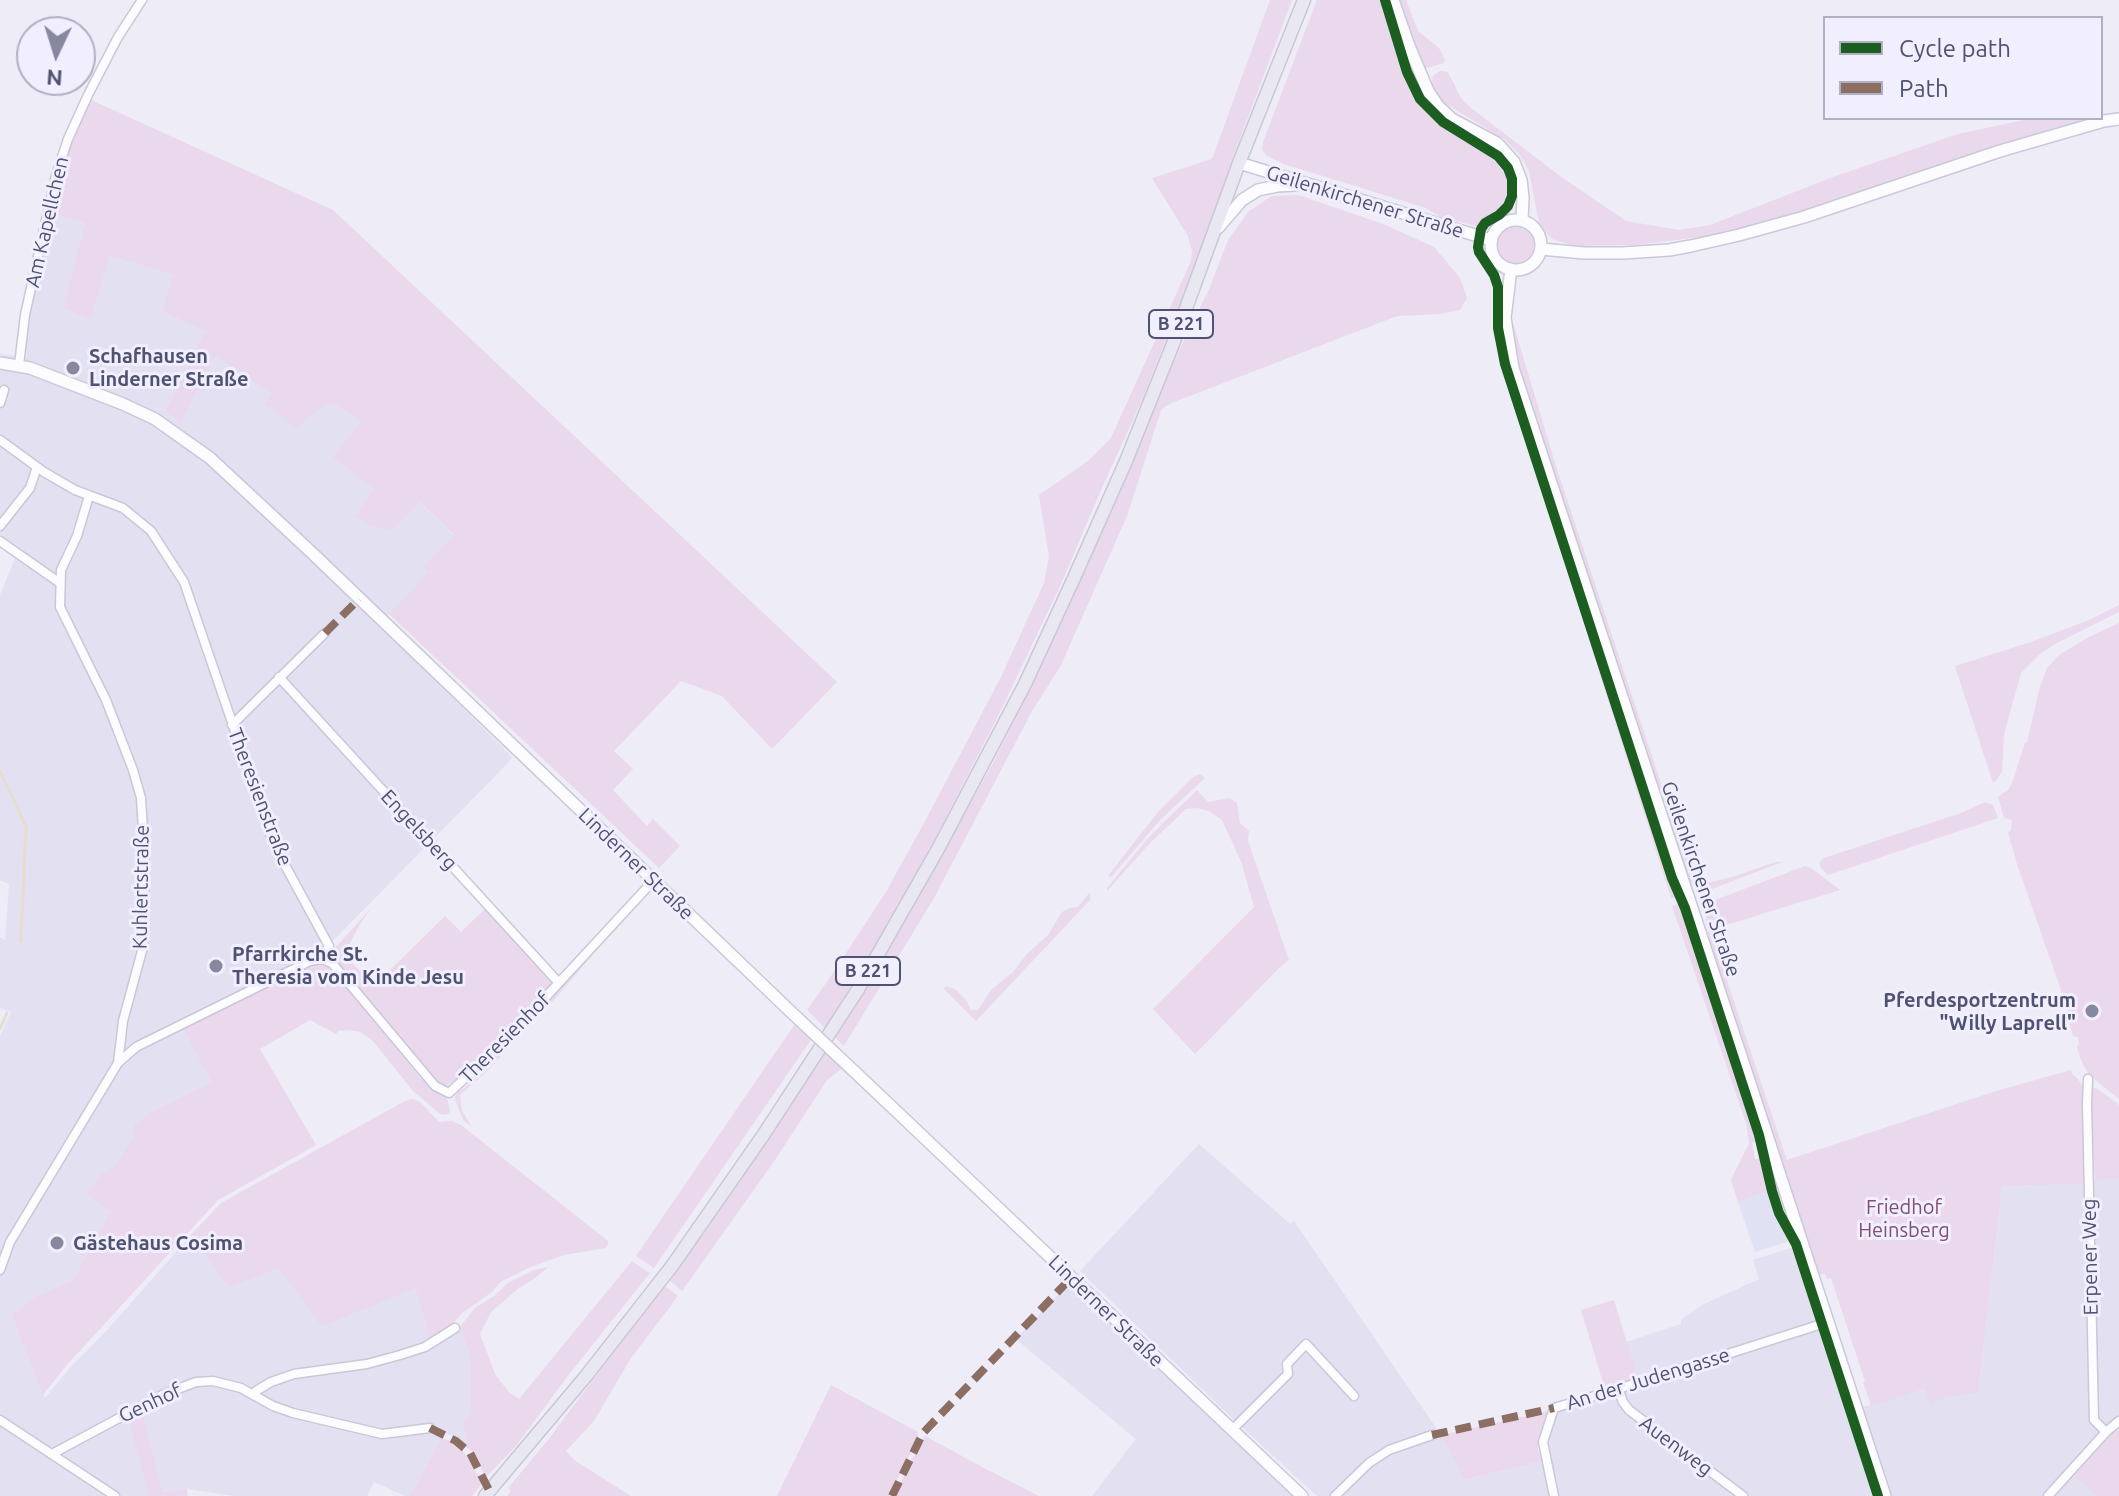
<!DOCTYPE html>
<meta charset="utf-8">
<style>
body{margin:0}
#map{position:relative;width:2119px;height:1496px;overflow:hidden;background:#eeecf6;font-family:Ubuntu,sans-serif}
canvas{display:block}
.legend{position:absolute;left:1823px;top:16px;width:280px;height:104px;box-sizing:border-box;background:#f1effd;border:2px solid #b0b0c5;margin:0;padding:10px 14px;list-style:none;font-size:24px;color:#4f5272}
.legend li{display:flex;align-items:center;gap:16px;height:40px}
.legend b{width:40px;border:2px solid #b0b0c5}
.north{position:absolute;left:16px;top:16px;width:80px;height:80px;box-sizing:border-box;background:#f1effd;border:2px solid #b0b0c5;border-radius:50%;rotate:184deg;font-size:22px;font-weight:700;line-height:32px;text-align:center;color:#4f5272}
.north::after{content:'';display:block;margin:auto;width:28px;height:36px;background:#8788a0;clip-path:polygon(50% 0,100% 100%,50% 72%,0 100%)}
</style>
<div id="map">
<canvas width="2119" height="1496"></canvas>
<ul class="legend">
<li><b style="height:10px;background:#1b5e20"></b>Cycle path</li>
<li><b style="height:10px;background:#8d6e63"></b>Path</li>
</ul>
<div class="north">N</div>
</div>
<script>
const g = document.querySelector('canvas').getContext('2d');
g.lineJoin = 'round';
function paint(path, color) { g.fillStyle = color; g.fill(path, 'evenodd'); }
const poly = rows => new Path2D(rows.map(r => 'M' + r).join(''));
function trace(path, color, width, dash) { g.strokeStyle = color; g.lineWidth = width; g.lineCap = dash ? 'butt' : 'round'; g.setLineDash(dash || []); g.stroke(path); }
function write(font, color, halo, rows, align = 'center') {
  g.font = font + ' Ubuntu,sans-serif'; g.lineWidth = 6; g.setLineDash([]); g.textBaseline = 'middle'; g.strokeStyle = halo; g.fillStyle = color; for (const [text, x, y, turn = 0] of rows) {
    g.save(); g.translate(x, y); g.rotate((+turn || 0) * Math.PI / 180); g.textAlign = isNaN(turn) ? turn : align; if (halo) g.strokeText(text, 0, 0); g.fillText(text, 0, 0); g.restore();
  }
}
paint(poly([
 [50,212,85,223,63,308,90,318,110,256,173,275,205,331,165,412,181,422,215,356,273,393,330,402,361,421,332,457,376,489,356,516,420,502,454,536,424,567,430,572,380,624,512,757,509,762,318,956,181,1021,211,1082,151,1112,116,1165,101,1174,88,1194,112,1212,73,1280,35,1297,12,1315,45,1398,69,1369,108,1329,191,1235,229,1288,279,1268,415,1288,431,1339,435,1345,460,1327,471,1358,471,1413,462,1421,467,1441,462,1444,453,1436,445,1433,410,1496,405,1496,374,1482,367,1496,234,1496,187,1489,163,1492,141,1410,145,1478,149,1496,0,1496,0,1036,11,1012,0,1008,0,937,5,940,9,884,0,880,0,595,18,551,0,535,0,354,27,357,25,339],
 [1199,1144,1290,1224,1294,1221,1441,1435,1466,1480,1542,1461,1557,1410,1639,1384,1626,1342,1681,1324,1681,1320,1702,1305,1759,1279,1753,1260,1794,1247,1874,1496,1317,1496,1233,1419,1080,1271],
 [2119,1179,2119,1496,1889,1496,1860,1408,1926,1389,1931,1403,1948,1397,1978,1393,2002,1186,2087,1184,2095,1180],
 [1068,1284,1299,1496,1092,1496,1136,1439,1016,1339]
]), '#e2e0f1');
paint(poly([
 [1770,1190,1779,1217,1793,1240,1755,1252,1738,1202]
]), '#e0e2f3');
paint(poly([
 [1270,0,1292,0,1235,152,1196,264,1143,398,1101,490,1061,584,1002,708,921,866,826,1029,807,1010,829,979,886,892,924,823,1001,677,1044,583,1049,557,1039,495,1088,461,1111,438,1191,261,1192,251,1188,236,1152,178,1212,159],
 [1317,0,1391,0,1417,83,1430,112,1442,121,1441,123,1449,122,1503,155,1515,179,1516,200,1509,214,1490,225,1476,226,1440,217,1426,208,1284,164,1267,156,1262,150,1263,142],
 [1396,0,1406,0,1418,31,1439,48,1445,60,1444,63,1423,69],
 [1440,71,1448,72,1461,98,1471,108,1560,176,1626,221,1679,230,1710,225,1833,177,1958,134,2033,118,2099,118,1806,212,1726,234,1635,245,1573,246,1552,239,1539,223,1529,171,1520,155,1504,139,1446,104,1438,96,1431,86,1433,76],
 [89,99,333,210,837,682,772,749,722,696,681,681,614,751,633,769,613,790,647,826,653,819,680,846,659,868,389,614,429,572,423,567,454,535,420,502,392,530,368,525,355,516,375,489,332,457,361,421,330,402,296,427,265,405,272,393,215,356,181,422,165,412,205,331,163,311,173,275,110,256,90,319,63,308,85,223,50,212,64,158],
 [1298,195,1383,224,1434,247,1460,278,1467,298,1460,310,1440,314,1397,316,1169,404,1161,410,1127,516,1061,665,1031,713,934,898,844,1046,833,1035,892,943,991,767,1037,675,1074,596,1103,522,1157,396,1210,287,1228,240,1249,211,1272,196],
 '1496 245a19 19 0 1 1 38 0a19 19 0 1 1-38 0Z',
 [1510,313,1555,463,1680,841,1697,885,1729,878,1776,862,1782,862,1712,889,1696,889,1690,882,1674,841,1515,364],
 [2119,605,2119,612,2055,644,2039,655,2021,673,2004,734,2002,771,1997,780,1993,783,1955,666,2031,642,2089,620],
 [2119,623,2119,1099,2089,1075,2080,1058,2077,1046,2079,1044,2078,1037,2073,1036,2061,990,2017,864,2008,832,2011,831,2012,820,2004,818,1998,797,2008,790,2012,783,2025,743,2027,743,2039,690,2047,668,2059,655,2089,637],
 [1592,636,1676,897,1671,898,1588,637],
 [1200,774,1205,778,1161,819,1110,878,1109,875,1111,872,1158,812,1193,777],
 [1197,790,1208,802,1230,798,1237,803,1240,823,1249,831,1248,841,1289,960,1282,965,1195,1054,1153,1009,1254,907,1242,864,1222,820,1209,811,1198,808,1186,809,1149,844,1107,891,1107,888,1150,836],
 [1985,802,1993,805,1998,818,1828,875,1821,868,1819,863,1824,858,1961,813],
 [1805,866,1811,868,1840,890,1710,930,1787,1160,1996,1091,2071,1070,2072,1074,2078,1079,2084,1089,2087,1184,2002,1186,1978,1393,1948,1397,1930,1404,1925,1389,1871,1406,1863,1382,1865,1381,1831,1278,1827,1279,1825,1274,1819,1275,1817,1272,1781,1162,1715,959,1706,923,1707,903],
 [654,887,813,1037,654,1268,636,1256,795,1024,753,982,651,889],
 [1090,892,1090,900,976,1021,944,989,946,986,955,989,966,1000,971,1010,978,1010,991,990,1013,972,1027,954,1048,935,1062,912,1070,908,1078,907],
 [1681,903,1759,1140,1752,1143,1755,1159,1764,1159,1767,1173,1770,1190,1738,1202,1731,1180,1749,1143,1746,1123,1672,906],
 [488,906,556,982,463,1076,445,1086,436,1081,338,965,334,955,335,948,372,907,360,924,344,954,374,986,445,916,461,932],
 [602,944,554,1000,483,1075,460,1095,462,1111,472,1127,463,1120,455,1099,456,1093,465,1088],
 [319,963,331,966,421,1079,444,1095,448,1101,450,1112,446,1115,440,1114,413,1091,373,1041,360,1032,349,1030,338,1031,336,1034,310,1020,260,1049,316,1145,218,1200,66,1366,43,1395,12,1315,35,1297,73,1280,111,1212,87,1194,101,1174,116,1165,135,1135,134,1126,151,1112,211,1082,183,1027,304,965],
 [825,1047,1030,1242,1027,1244,912,1134,841,1069,827,1080,775,1160,682,1291,667,1278],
 [2092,1087,2098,1089,2119,1105,2119,1179,2095,1180,2089,1091],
 [413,1099,420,1102,439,1122,452,1121,461,1125,608,1241,608,1245,605,1248,564,1255,528,1268,502,1281,492,1292,462,1313,451,1326,431,1340,415,1288,322,1326,279,1268,229,1288,191,1235,221,1203,405,1101],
 [632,1261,650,1273,567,1377,516,1446,486,1477,472,1452,462,1444,467,1441,462,1421,471,1413,471,1358,460,1327,475,1308,494,1296,508,1283,534,1270,548,1267,534,1279,519,1288,491,1312,480,1334,496,1376,510,1393,519,1399],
 [663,1285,678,1296,631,1358,594,1421,566,1451,574,1460,631,1496,507,1496,511,1491,508,1488,548,1440],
 [1614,1300,1638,1379,1605,1389,1581,1310],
 [831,1385,918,1432,918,1438,889,1496,777,1496],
 [141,1409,163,1492,187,1489,188,1496,149,1496,128,1415],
 [1549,1411,1538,1443,1538,1450,1542,1461,1465,1480,1441,1435],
 [2119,1431,2119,1496,2098,1496,2075,1476,2113,1432],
 [925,1436,984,1468,1039,1496,894,1496,919,1446],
 [442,1438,457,1444,465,1454,482,1483,472,1496,410,1496]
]), '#ead8ec');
trace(poly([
 [0,771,26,826,21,941],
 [0,1029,7,1013]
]), '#e6ddd0', 3);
const street = poly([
 [19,365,25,315,56,175,68,139,88,95,118,37,142,0],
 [0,403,4,390],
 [0,440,44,472,75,490,123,508,151,531,184,582,274,845,329,946,322,959,310,961,136,1047,118,1063],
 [0,526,30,488,37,467],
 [0,541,60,583],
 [279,677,559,983],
 [232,725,325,633],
 [322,959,332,963,435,1086,449,1093,506,1040,654,880],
 [2088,1079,2087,1104,2094,1420,2106,1432],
 [0,1270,10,1242,118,1063,123,1021,143,947,145,861,141,798,133,770,106,700,60,607,61,570,77,536,89,496],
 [1618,1389,1623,1402,1629,1410,1743,1496],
 [253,1395,256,1391,271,1382,294,1374,367,1364,400,1355,425,1347,455,1328],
 [0,1420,115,1496],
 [1232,1430,1288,1374,1287,1364,1306,1344,1354,1396],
 [52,1454,162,1395,196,1382,213,1381,241,1388,273,1406,293,1413,382,1434,430,1428],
 [1335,1496,1369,1463,1389,1450,1432,1435],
 [1554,1496,1543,1442,1554,1408,1618,1389,1828,1322],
 [2048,1496,2106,1432,2119,1421]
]);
const secondary = poly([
 [1393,0,1409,46,1428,91,1438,106,1452,119,1497,143,1514,162,1521,180,1523,197,1522,220],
 [1239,163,1491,240],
 '1491 245a25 25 0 1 1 50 0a25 25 0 1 1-50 0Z',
 [1218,228,1242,200,1258,190,1277,186,1296,185],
 [1541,249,1584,253,1623,253,1669,250,1691,246,1739,235,1804,217,2000,151,2104,121,2119,119],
 [1511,269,1505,318,1513,368,1742,1059,1885,1496],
 [0,363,30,368,123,404,155,419,210,458,310,551,790,1011],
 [856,1073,1302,1496]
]);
const primary = poly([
 [485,1496,586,1376,672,1266,764,1134,857,991,938,849,1025,684,1074,578,1126,461,1173,344,1239,163,1304,0]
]);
trace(street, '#c8c8d6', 11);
trace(secondary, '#c9c9d7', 14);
trace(primary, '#c8c8d5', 15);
trace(street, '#fcfcfe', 8);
trace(secondary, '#fcfcfe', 11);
trace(primary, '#e9e7f1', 12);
const secondaryBridge = poly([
 [790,1011,856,1073]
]);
trace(secondaryBridge, '#c9c9d7', 14, []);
trace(secondaryBridge, '#fcfcfe', 11);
trace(poly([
 [325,633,359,599],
 [430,1428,456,1441,470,1453,492,1496],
 [1432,1435,1554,1408],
 [892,1496,923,1433,1071,1278]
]), '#8d6e63', 8, [16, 8]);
trace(poly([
 [1385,0,1407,72,1420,99,1443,122,1498,156,1508,168,1512,179,1512,196,1508,206,1499,215,1485,223,1481,229,1478,247,1479,252,1494,275,1498,287,1498,328,1505,364,1672,878,1685,908,1759,1135,1772,1191,1779,1213,1796,1244,1878,1496]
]), '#1b5e20', 10);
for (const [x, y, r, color] of [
 [73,368,8,"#8788a0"],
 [216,966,8,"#8788a0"],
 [2092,1011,8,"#8788a0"],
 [57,1243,8,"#8788a0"]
]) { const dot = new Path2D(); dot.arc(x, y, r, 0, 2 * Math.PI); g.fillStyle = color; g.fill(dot); trace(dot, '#f1effd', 3); }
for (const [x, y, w] of [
 [1181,324,64],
 [868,971,64]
]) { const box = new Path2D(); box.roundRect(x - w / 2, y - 14, w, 28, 6); g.fillStyle = '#f1effd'; g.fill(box); trace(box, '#4f5272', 2); }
write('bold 18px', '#4f5272', null, [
 ["B 221",1181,324],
 ["B 221",868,971]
]);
write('20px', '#4f5272', '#f1effd', [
 ["Geilenkirchener Straße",1365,202,17],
 ["Am Kapellchen",47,222,-77],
 ["Theresienstraße",260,797,69],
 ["Engelsberg",419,830,47],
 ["Linderner Straße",636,864,44],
 ["Geilenkirchener Straße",1701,879,71],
 ["Kuhlertstraße",141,887,-89],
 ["Theresienhof",505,1038,-45],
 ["Erpener Weg",2090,1257,-91],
 ["Linderner Straße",1106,1311,44],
 ["An der Judengasse",1648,1379,-17],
 ["Genhof",150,1403,-25],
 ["Auenweg",1676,1446,37]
]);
write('bold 20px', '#4f5272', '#f1effd', [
 ["Schafhausen",89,356],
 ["Linderner Straße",89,379],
 ["Pfarrkirche St.",232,954],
 ["Theresia vom Kinde Jesu",232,977],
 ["Pferdesportzentrum",2076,1000,"right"],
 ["\"Willy Laprell\"",2076,1023,"right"],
 ["Gästehaus Cosima",73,1243]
], 'left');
write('20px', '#824e75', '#f1effd', [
 ["Friedhof",1904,1207],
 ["Heinsberg",1904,1230]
]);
</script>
